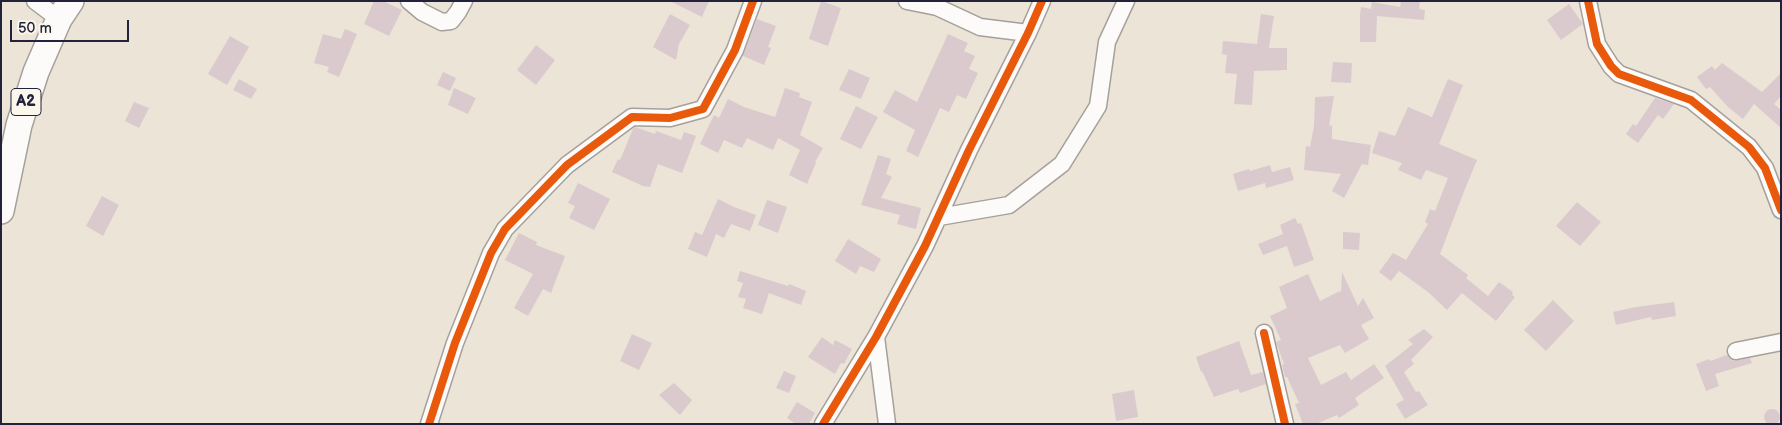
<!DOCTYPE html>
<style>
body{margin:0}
#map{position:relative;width:1782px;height:425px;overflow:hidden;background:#ece4d6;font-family:"Balsamiq Sans",sans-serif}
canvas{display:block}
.frame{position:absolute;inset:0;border:2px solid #22223b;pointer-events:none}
.scale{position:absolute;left:10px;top:20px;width:119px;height:22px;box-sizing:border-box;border:2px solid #22223b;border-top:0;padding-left:6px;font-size:15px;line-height:18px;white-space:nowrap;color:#22223b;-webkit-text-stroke:4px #fbf7ec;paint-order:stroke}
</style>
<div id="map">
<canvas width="1782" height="425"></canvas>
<div class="frame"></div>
<div class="scale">50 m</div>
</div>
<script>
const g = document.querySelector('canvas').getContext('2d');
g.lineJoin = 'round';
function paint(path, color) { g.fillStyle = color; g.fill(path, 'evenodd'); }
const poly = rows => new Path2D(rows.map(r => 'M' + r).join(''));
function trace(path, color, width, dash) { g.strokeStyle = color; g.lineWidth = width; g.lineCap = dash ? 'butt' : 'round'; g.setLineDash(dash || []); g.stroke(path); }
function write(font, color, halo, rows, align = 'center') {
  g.font = font + ' "Balsamiq Sans",sans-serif'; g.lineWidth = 5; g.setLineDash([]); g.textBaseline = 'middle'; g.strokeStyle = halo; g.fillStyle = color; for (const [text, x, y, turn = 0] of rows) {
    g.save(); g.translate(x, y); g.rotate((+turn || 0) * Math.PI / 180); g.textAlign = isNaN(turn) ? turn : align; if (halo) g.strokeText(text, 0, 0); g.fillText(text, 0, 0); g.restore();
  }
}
paint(poly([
 [374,1,383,1,402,10,389,36,364,24],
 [670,1,709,1,702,17],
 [821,1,841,8,828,46,809,39],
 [1401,1,1420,1,1419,9,1425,10,1424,20,1377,16,1376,42,1360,42,1360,15,1361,7,1371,9,1372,2,1400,7],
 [1569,4,1583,24,1561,40,1547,20],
 [670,14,690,25,679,44,676,60,653,47],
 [1261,14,1274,16,1269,48,1287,48,1287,70,1254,71,1252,105,1234,104,1237,74,1225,73,1227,55,1222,54,1223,41,1257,44],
 [757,19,776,26,768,47,771,48,764,65,743,56],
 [345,29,357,34,339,77,327,72,329,67,314,63,323,34,341,39],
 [948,34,968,43,964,51,975,56,969,69,978,73,966,99,957,95,949,112,940,108,918,157,906,151,915,130,883,112,895,90,917,102],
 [230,36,249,47,227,85,208,74],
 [536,45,555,60,536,85,517,70],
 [1333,62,1352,63,1351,83,1331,82],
 [1722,63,1762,92,1781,73,1781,96,1774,104,1781,110,1781,128,1754,104,1743,119,1728,107,1710,87,1706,89,1697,77,1712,66,1715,70],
 [849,69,870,78,861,99,839,90],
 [443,72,456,78,450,91,437,85],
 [239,79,257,89,251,99,233,90],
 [1448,79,1463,85,1439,144,1477,160,1465,189,1440,254,1468,275,1466,278,1488,296,1499,282,1513,292,1512,295,1515,297,1496,321,1462,293,1447,310,1428,292,1399,271,1391,281,1379,272,1393,253,1406,260,1428,224,1425,222,1430,209,1435,211,1448,178,1426,170,1421,180,1398,170,1402,163,1372,153,1379,131,1395,136,1408,107,1432,117],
 [454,88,476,98,468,114,448,105],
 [785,88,800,93,799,97,812,102,800,135,823,148,815,162,816,163,807,184,789,175,800,150,778,138,773,150,747,138,742,148,724,140,718,153,700,144,714,115,719,118,728,99,744,107,775,117],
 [1334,96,1329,126,1332,125,1332,139,1371,145,1368,165,1362,164,1344,198,1332,191,1341,174,1304,170,1306,146,1310,147,1314,126,1315,97],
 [1655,98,1674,104,1663,119,1658,115,1638,143,1626,134,1633,124,1636,126],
 [134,102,149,108,139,128,125,121],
 [856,106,878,117,861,149,840,139],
 [635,127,655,134,656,131,681,140,684,132,696,136,682,173,658,164,650,187,643,186,612,172,618,159,620,160,633,129],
 [878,155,891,159,886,174,892,177,881,198,921,208,916,229,897,224,900,215,861,205],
 [1270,165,1272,172,1290,167,1294,180,1266,188,1265,183,1238,191,1233,174,1249,169,1250,171],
 [578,183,610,199,594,230,569,218,575,206,568,203],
 [102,196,119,205,103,236,86,226],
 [718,199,734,207,756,215,750,231,731,224,724,238,716,234,707,257,688,249,695,232,702,235],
 [767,200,787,207,778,233,758,225],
 [1577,202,1601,222,1580,246,1556,226],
 [1295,218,1298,224,1301,223,1314,260,1294,267,1287,246,1263,255,1258,244,1283,234,1280,225],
 [1343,232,1360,233,1359,250,1343,249],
 [519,233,537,242,536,245,565,256,551,293,543,289,528,316,514,308,533,274,505,260],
 [848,239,881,259,874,272,860,266,856,274,835,261],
 [740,271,788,286,789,284,806,291,801,305,769,293,762,314,743,308,746,299,738,297,743,283,737,281],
 [1342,272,1358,306,1363,298,1374,318,1361,325,1369,339,1345,353,1340,345,1308,358,1321,385,1346,372,1351,380,1374,364,1384,378,1355,398,1359,405,1339,418,1337,415,1316,424,1303,424,1295,404,1299,403,1287,377,1285,377,1282,365,1284,364,1276,342,1281,340,1270,316,1287,308,1279,287,1308,274,1320,301,1340,291,1341,293],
 [1553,300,1574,321,1546,351,1524,330],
 [1674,302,1676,316,1652,320,1651,317,1616,325,1613,312,1636,307],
 [1424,329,1433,337,1411,360,1414,364,1404,372,1416,392,1419,391,1428,405,1405,419,1396,404,1404,400,1385,366,1413,344,1408,340],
 [632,334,652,343,639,370,620,361],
 [822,337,833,345,835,340,852,349,844,364,841,363,835,374,808,357],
 [1239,341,1251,375,1263,372,1266,384,1240,393,1238,389,1214,397,1202,371,1201,372,1196,357],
 [1727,355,1733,361,1750,358,1752,363,1715,374,1719,386,1706,391,1696,364,1709,359,1710,361],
 [784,371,796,376,789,393,776,388],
 [674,383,692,400,680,415,659,395],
 [1134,390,1138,417,1116,421,1112,394],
 [797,402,815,413,809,424,796,424,787,418],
 '1764 417a8 8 0 1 1 16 0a8 8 0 1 1-16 0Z'
]), '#dacace');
const minor = poly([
 [35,1,59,19],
 [409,1,422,12,442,22,451,21,458,12,464,1],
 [907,1,937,7,980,27,1028,33],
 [1588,1,1597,44,1611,66,1619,74,1691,100,1749,147,1765,168,1781,210],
 [939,217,1009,205,1062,164,1098,106,1107,42,1126,1],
 [1264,333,1285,424],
 [876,337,887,424],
 [1736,351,1781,342],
 [429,424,455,343,491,253,505,229,567,165,632,117,670,118,703,109,735,50,753,1],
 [823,424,876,337,925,246,969,150,1028,33,1042,1]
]);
const primary = poly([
 [1,211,19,125,36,72,59,19,71,1]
]);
trace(minor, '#a5a09c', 19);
trace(primary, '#a5a09c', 28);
trace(minor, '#fcfbf9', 16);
trace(primary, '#fcfbf9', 25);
trace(poly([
 [1588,1,1597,44,1611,66,1619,74,1691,100,1749,147,1765,168,1781,210],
 [1264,333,1285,424],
 [429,424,455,343,491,253,505,229,567,165,632,117,670,118,703,109,735,50,753,1],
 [823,424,876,337,925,246,969,150,1028,33,1042,1]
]), '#e8590c', 8);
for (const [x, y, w] of [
 [26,102,30]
]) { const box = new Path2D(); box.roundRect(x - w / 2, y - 13.5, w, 27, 4); g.fillStyle = '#fbf7ec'; g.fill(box); trace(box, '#22223b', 1); }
write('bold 16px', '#22223b', null, [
 ["A2",26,102]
]);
</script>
